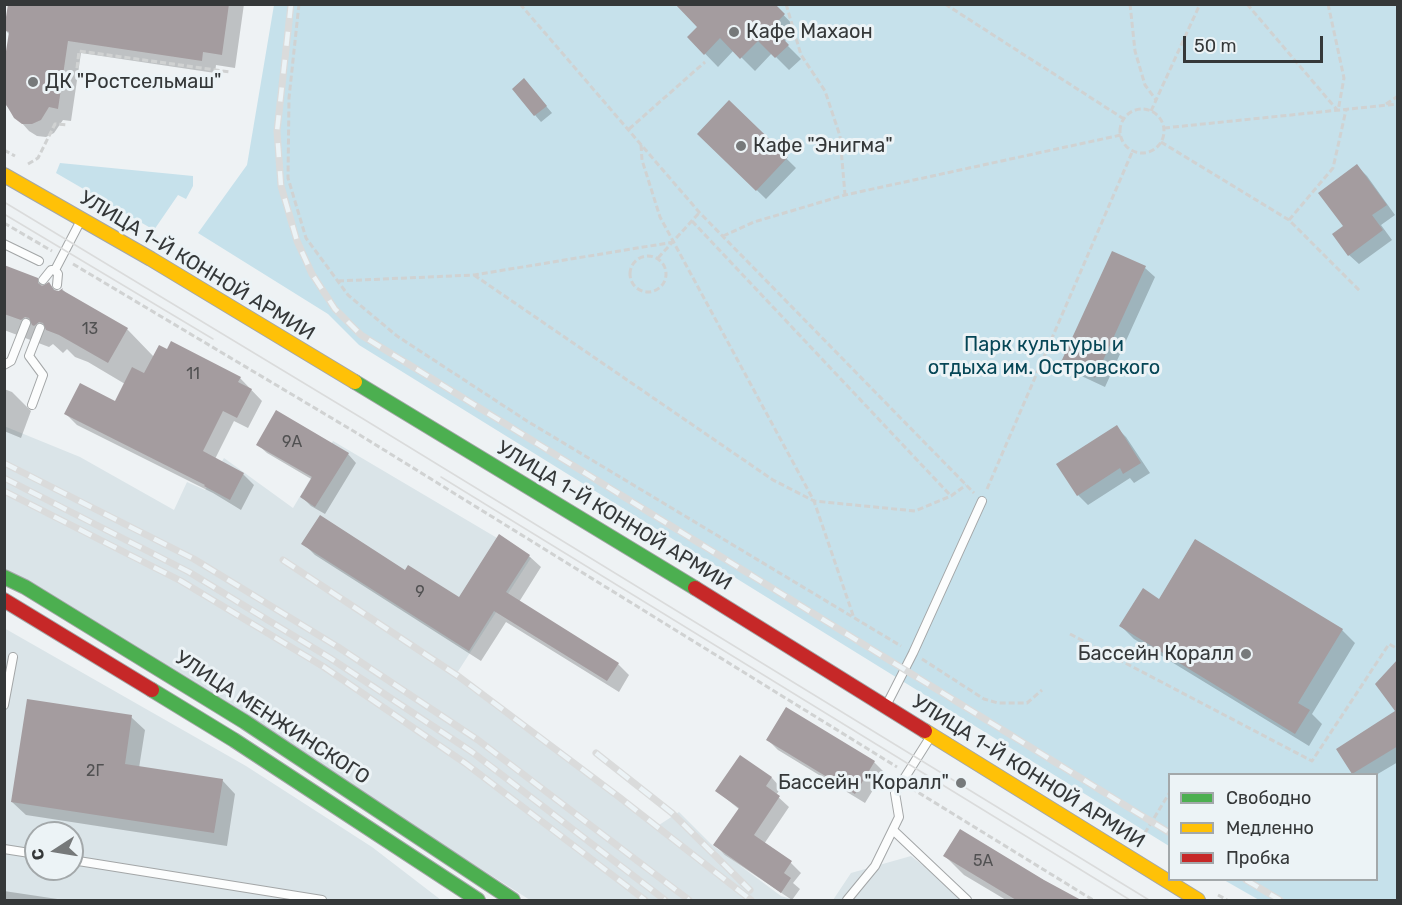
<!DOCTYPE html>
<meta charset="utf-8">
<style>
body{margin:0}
#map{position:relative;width:1402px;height:905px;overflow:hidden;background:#eef2f4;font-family:Rubik,sans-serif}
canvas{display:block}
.frame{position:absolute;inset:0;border:6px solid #353839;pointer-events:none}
.legend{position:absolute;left:1168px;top:773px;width:210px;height:108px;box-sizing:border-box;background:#ecf3f6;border:2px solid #a3a8aa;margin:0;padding:8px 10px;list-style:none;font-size:18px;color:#353839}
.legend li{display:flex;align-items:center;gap:12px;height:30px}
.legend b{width:30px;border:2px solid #a3a8aa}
.north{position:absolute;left:24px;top:821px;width:60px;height:60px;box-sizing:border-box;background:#ecf3f6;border:2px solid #a3a8aa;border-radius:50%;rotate:258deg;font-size:16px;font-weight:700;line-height:24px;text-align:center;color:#353839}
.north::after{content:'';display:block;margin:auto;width:21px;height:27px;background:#76797a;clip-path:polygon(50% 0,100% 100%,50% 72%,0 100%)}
.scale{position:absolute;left:1183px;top:36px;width:140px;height:27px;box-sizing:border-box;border:3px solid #353839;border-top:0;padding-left:8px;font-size:18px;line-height:21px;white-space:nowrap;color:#353839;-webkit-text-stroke:4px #ecf3f6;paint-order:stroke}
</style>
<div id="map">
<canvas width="1402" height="905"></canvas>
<div class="frame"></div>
<ul class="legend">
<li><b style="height:8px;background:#4caf50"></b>Свободно</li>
<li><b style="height:8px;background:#ffc107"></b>Медленно</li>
<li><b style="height:8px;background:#c62828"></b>Пробка</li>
</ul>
<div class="north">С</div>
<div class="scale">50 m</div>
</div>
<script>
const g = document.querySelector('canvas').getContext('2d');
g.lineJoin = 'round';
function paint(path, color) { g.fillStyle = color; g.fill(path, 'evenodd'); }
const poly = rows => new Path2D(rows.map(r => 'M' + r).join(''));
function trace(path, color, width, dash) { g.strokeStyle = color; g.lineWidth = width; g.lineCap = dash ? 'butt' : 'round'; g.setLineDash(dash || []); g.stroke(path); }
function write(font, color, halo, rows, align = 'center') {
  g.font = font + ' Rubik,sans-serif'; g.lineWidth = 6; g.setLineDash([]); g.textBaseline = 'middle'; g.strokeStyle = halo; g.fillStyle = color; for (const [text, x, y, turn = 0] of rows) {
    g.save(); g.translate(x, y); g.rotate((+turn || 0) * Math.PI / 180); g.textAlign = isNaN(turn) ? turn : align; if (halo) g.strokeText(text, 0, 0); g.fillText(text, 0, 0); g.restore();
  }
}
paint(poly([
 [4,426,80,457,174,510,187,482,205,490,224,458,293,508,333,441,531,558,457,673,659,825,679,812,711,844,781,896,794,900,530,900,32,584,5,571],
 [4,628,246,766,372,847,441,900,5,900],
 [36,833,72,833,72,869,36,869],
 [911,856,967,900,833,900,851,873]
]), '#dae4e8');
paint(poly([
 [274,5,1397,5,1397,900,1259,900,1224,880,1376,880,1376,774,1170,774,1169,846,359,345,328,314,198,233,247,165],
 [60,163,193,176,193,186,186,199,178,195,154,230,56,173]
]), '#c6e1eb');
paint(poly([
 [10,4,244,4,235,68,216,65,215,73,81,53,71,121,63,120,54,133,46,137,37,136,29,131,4,103,4,75,10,35,6,31],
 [773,4,797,29,784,42,801,59,789,70,772,53,755,71,734,50,718,67,689,37],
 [530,87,552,113,541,122,535,115],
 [729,102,796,168,766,199,699,134],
 [1357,166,1367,176,1395,215,1381,225,1392,240,1359,264,1349,255,1345,227],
 [4,266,37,279,44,286,49,284,57,292,62,289,69,296,127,329,154,357,240,378,262,401,248,428,234,421,215,459,243,474,254,485,241,510,213,493,77,425,66,414,116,403,125,384,88,362,75,357,67,349,63,353,53,344,49,347,4,330],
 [1145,268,1155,277,1105,387,1073,372,1063,362],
 [4,389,12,392,31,411,21,438,4,431],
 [1116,427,1126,437,1150,473,1134,483,1130,478,1088,505,1078,495],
 [258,445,348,454,356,463,325,514,311,506,302,497,313,480,267,453],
 [303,543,405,572,459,600,529,556,541,567,519,602,618,664,629,675,619,692,506,622,481,661,315,555],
 [1160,601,1342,630,1355,643,1312,714,1322,724,1309,746,1134,639,1121,626],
 [131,717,145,730,139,768,222,780,235,794,227,846,26,815,12,802],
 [1398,717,1398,762,1376,775,1354,774,1338,749],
 [768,740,874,762,884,772,865,803,778,750],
 [740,757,772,778,781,788,776,795,789,807,764,844,791,863,801,873,793,883,800,889,792,900,725,855,715,845,740,810,717,791],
 [960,831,1077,900,1006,900,964,875,945,856],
 [4,891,64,900,4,900]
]), '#0003');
paint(poly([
 [8,4,229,4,222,55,203,52,202,61,68,41,58,109,49,107,41,120,32,124,22,124,14,118,4,101,4,64,9,32,4,30],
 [675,4,775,4,785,14,772,27,789,45,775,58,758,41,740,59,720,38,704,55,687,37,697,27],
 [524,78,547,106,534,116,512,89],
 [729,100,788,157,756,191,697,134],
 [1357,164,1387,205,1372,215,1383,230,1348,256,1332,234,1343,226,1318,193],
 [1112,251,1146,266,1095,378,1061,362],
 [4,265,38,278,38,283,42,286,49,282,54,290,59,291,63,288,62,290,128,328,108,363,59,335,46,330,43,323,39,322,34,326,32,325,29,318,25,317,21,320,4,314],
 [171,341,241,377,238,382,252,389,237,418,223,411,203,451,244,473,230,500,204,486,205,485,64,414,80,383,115,401,132,367,144,373,159,345,167,349],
 [276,410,349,453,315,507,300,497,312,477,256,445],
 [1117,425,1141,463,1123,474,1120,468,1077,496,1056,464],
 [320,515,405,570,408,565,459,597,499,534,530,555,506,592,619,663,607,681,494,611,469,651,301,544],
 [1195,539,1343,629,1298,703,1310,710,1295,734,1119,626,1143,588,1159,599],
 [1398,659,1398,746,1352,774,1336,749,1395,711,1375,684],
 [27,699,132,715,125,764,223,779,214,833,11,802],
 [786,707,875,761,855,794,766,740],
 [740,755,772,777,766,786,780,796,754,835,792,861,784,873,791,878,781,893,713,845,739,808,715,791],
 [960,829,1044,880,1081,900,1016,900,943,856]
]), '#a49c9f');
const lane = poly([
 [4,244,39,261],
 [43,280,51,270,55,270],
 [57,285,58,274,55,270,80,222],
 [4,365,11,361,26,323],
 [32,405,43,375,29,356,40,328],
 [887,704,913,653,982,501],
 [4,705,13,657],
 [893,830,967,900],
 [4,849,36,854],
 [72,860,322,900],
 [847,900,875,866,899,817,895,793,931,736]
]);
const fast = poly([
 [355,382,695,588],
 [4,577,25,587,245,722,513,900],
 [152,690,234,740,478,900]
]);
const slow = poly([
 [4,175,151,259,355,382],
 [925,731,1198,900]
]);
const jam = poly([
 [695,588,925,731],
 [4,600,152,690]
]);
trace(lane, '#a3a6a7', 10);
trace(fast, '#a3a6a7', 16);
trace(slow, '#a3a6a7', 16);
trace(jam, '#a3a6a7', 16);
trace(poly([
 [299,4,289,98,288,178,306,238,348,295,397,336,527,421,901,646],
 [520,4,699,212,974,493],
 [786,4,801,55,825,91,840,136,845,195],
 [945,4,1124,119],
 [1130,4,1135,51,1145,85,1156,100],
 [1247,4,1338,111],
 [1328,4,1344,78,1338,111],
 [76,77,79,51,230,72],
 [1386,104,1398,96],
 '1120 131a22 22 0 1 1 44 0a22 22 0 1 1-44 0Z',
 [1151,111,1200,4],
 [1164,128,1398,104],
 [629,129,705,62],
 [1161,142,1289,220,1361,292],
 [641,145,642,160,660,217,814,501,854,618],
 [4,150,15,156],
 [28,164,38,158,55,124,68,125],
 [1289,220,1333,168,1346,110],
 [692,221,951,496],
 [4,223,52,251],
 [723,236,754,222,845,195,1121,135],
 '630 274a18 18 0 1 1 36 0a18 18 0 1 1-36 0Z',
 [658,258,699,213],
 [73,264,355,432,897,767],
 [474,275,773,480,814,501,915,511,951,496,966,485],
 [338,281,474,275,674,242],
 [987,489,1133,150],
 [1070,634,1312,761,1389,644,1398,649],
 [922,659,984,699,998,703,1027,703,1042,690],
 [911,788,1093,900],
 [1140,841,1170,792],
 [1218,895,1227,900]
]), '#d0d2d2', 3, [6, 3]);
trace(lane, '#fcfdfd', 8);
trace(fast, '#4caf50', 14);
trace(slow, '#ffc107', 14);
trace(jam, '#c62828', 14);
trace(poly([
 [4,202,365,420,1149,900],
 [4,214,213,339],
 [441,477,1130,900]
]), '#dadbdb', 1.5);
const rail = poly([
 [291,4,277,131,281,186,297,241,312,274,335,309,361,335,1170,833],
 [4,463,194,559,338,647,478,740,689,900],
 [4,478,189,572,330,658,472,752,665,900],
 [4,491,181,581,324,667,465,763,645,900],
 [283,560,458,676,619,797,751,900],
 [596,753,672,813,750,890],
 [1246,880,1280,900]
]);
trace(rail, '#dadbdb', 7);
trace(rail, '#ecf3f6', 4.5, [14]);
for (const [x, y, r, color] of [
 [734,32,6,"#76797a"],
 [33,82,6,"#76797a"],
 [741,146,6,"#76797a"],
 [1246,654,6,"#76797a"],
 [961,783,6,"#76797a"]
]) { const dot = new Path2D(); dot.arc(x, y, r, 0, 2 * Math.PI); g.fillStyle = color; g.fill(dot); trace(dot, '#ecf3f6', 2); }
write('16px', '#515152', null, [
 ["13",90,329],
 ["11",193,374],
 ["9А",292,442],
 ["9",420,592],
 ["2Г",95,771],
 ["5А",983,861]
]);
write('20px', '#353839', '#ecf3f6', [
 ["Кафе Махаон",746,32],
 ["ДК \"Ростсельмаш\"",45,82],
 ["Кафе \"Энигма\"",753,146],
 ["Бассейн Коралл",1234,654,"right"],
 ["Бассейн \"Коралл\"",949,783,"right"]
], 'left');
write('20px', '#353839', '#ecf3f6', [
 ["УЛИЦА 1-Й КОННОЙ АРМИИ",197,266,31],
 ["УЛИЦА 1-Й КОННОЙ АРМИИ",614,516,31],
 ["УЛИЦА МЕНЖИНСКОГО",272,718,33],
 ["УЛИЦА 1-Й КОННОЙ АРМИИ",1028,772,32]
]);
write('20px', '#064656', '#ecf3f6', [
 ["Парк культуры и",1044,345],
 ["отдыха им. Островского",1044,368]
]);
</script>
